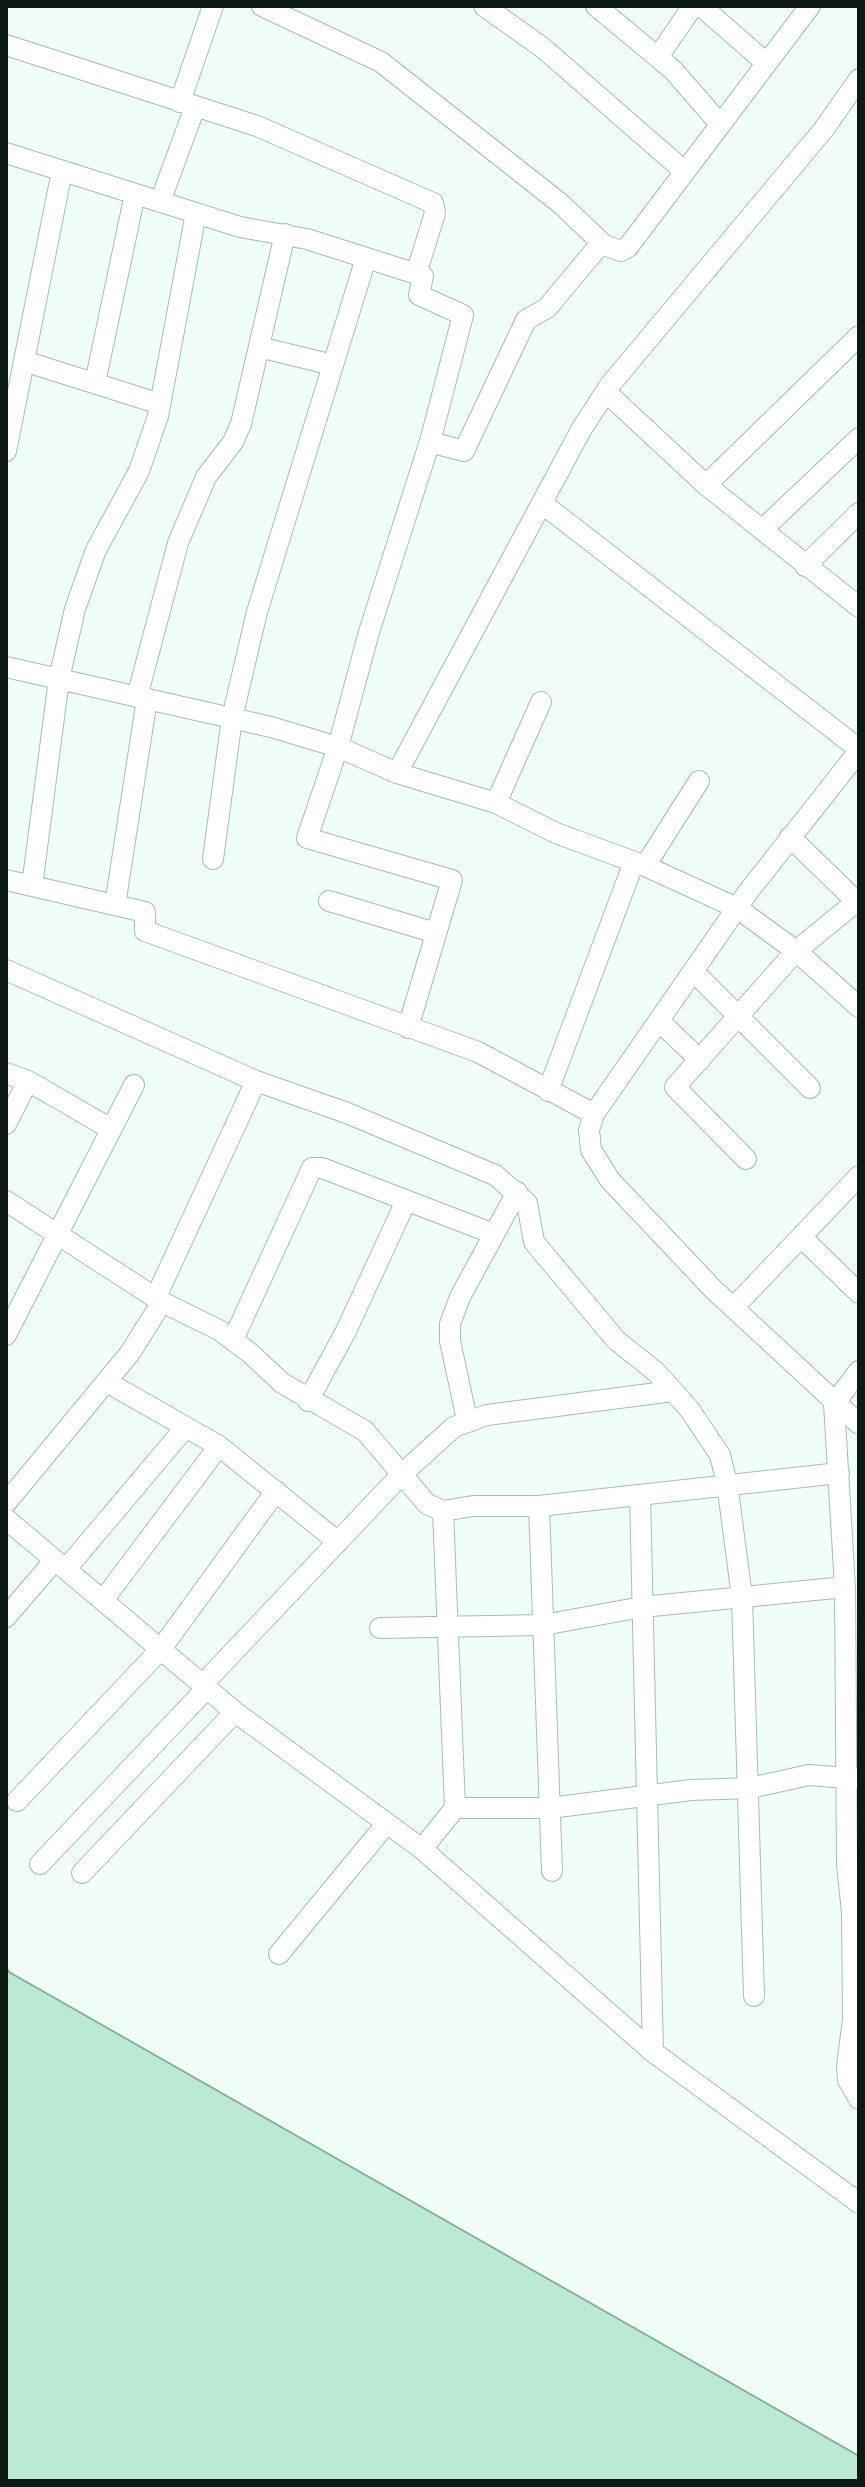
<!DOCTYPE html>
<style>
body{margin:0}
#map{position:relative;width:865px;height:2487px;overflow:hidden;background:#f1fef7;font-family:"Work Sans",sans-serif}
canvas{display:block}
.frame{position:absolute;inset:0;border:8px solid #0d1913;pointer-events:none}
</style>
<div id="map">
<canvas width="865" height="2487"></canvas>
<div class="frame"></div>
</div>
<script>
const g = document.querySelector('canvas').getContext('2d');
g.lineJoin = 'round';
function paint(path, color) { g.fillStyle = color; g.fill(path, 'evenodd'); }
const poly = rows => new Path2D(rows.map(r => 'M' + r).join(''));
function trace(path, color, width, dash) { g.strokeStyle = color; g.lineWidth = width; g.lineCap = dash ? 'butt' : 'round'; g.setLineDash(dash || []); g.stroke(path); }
const water = poly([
 [6,1967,9,1972,859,2456,859,2481,6,2481,6,1967]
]);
paint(water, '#bce9d3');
trace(water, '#88ab99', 2);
const street = poly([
 [262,6,381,62,561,204,604,245],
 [484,6,543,48,684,171],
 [596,6,673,70,720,124],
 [701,6,766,63],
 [6,45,257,126,433,203,435,213,416,274],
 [658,57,693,6],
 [180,102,213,6],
 [6,153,240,227,307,239,423,276,419,295,463,315,431,438,369,632,338,747,307,838,452,880,408,1028],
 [160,202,195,107],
 [259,347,333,365],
 [24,361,160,404],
 [95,383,135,194],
 [606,392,706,485,859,607],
 [430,442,464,451,526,320,547,308,597,248,604,245,621,251,628,247,810,6],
 [6,451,62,171],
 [706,485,859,336],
 [543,504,859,749],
 [763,529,859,438],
 [805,566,859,513],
 [6,667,271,727,338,747,397,773,496,803,556,833,645,866,737,908,796,951,859,1007],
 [137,697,178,543,206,477,233,442,241,424,285,234],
 [859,751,748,892,594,1114,589,1130,591,1150,610,1180,713,1289,859,1424],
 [397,773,581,430,610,385,824,129,859,79],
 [496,803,541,702],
 [790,837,859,904],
 [213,859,232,718,257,612,366,258],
 [645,866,699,781],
 [6,880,145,912,145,931,478,1052,594,1114],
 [32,886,59,679,75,609,96,550,139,471,158,416,196,213],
 [329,901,436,933],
 [115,905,147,699],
 [6,970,256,1081,347,1113,495,1175,527,1203,534,1242,616,1340,656,1372,690,1410,720,1455,727,1483,742,1597,754,1996],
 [694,972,810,1088],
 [660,1022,700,1060],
 [6,1073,28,1081,111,1129],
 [548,1091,634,862],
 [6,1124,28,1081],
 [746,1159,675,1087,796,951,856,902],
 [6,1201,162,1302,219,1330,250,1353,282,1383,365,1431,427,1504,443,1511,473,1506,539,1506,839,1473],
 [801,1237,859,1293],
 [156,1297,256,1081],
 [734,1307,859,1176],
 [6,1335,134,1085],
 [233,1340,312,1168,322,1168,494,1234],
 [859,1371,834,1404,845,1587,847,1864,852,1913,853,2019,847,2066,848,2080,859,2099],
 [107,1382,219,1446,338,1542],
 [308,1401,346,1331,406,1201],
 [467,1420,450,1341,450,1324,460,1297,517,1192],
 [640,1495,653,2052],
 [6,1503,130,1353,162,1302],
 [539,1506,552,1871],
 [6,1519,235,1712,422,1849,653,2052,859,2203],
 [66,1569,185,1428],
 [104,1599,219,1446],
 [6,1617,54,1561],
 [380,1628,543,1625,642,1607,845,1587],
 [203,1684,402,1474,454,1427,487,1415,673,1391],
 [17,1801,161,1649,276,1491],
 [455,1808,550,1808,691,1790,750,1788,809,1775,859,1779],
 [422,1849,455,1808,443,1511],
 [40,1864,207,1688],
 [82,1873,235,1712],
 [279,1954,387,1823]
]);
trace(street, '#a2c0b1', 22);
trace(street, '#fff', 20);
</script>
